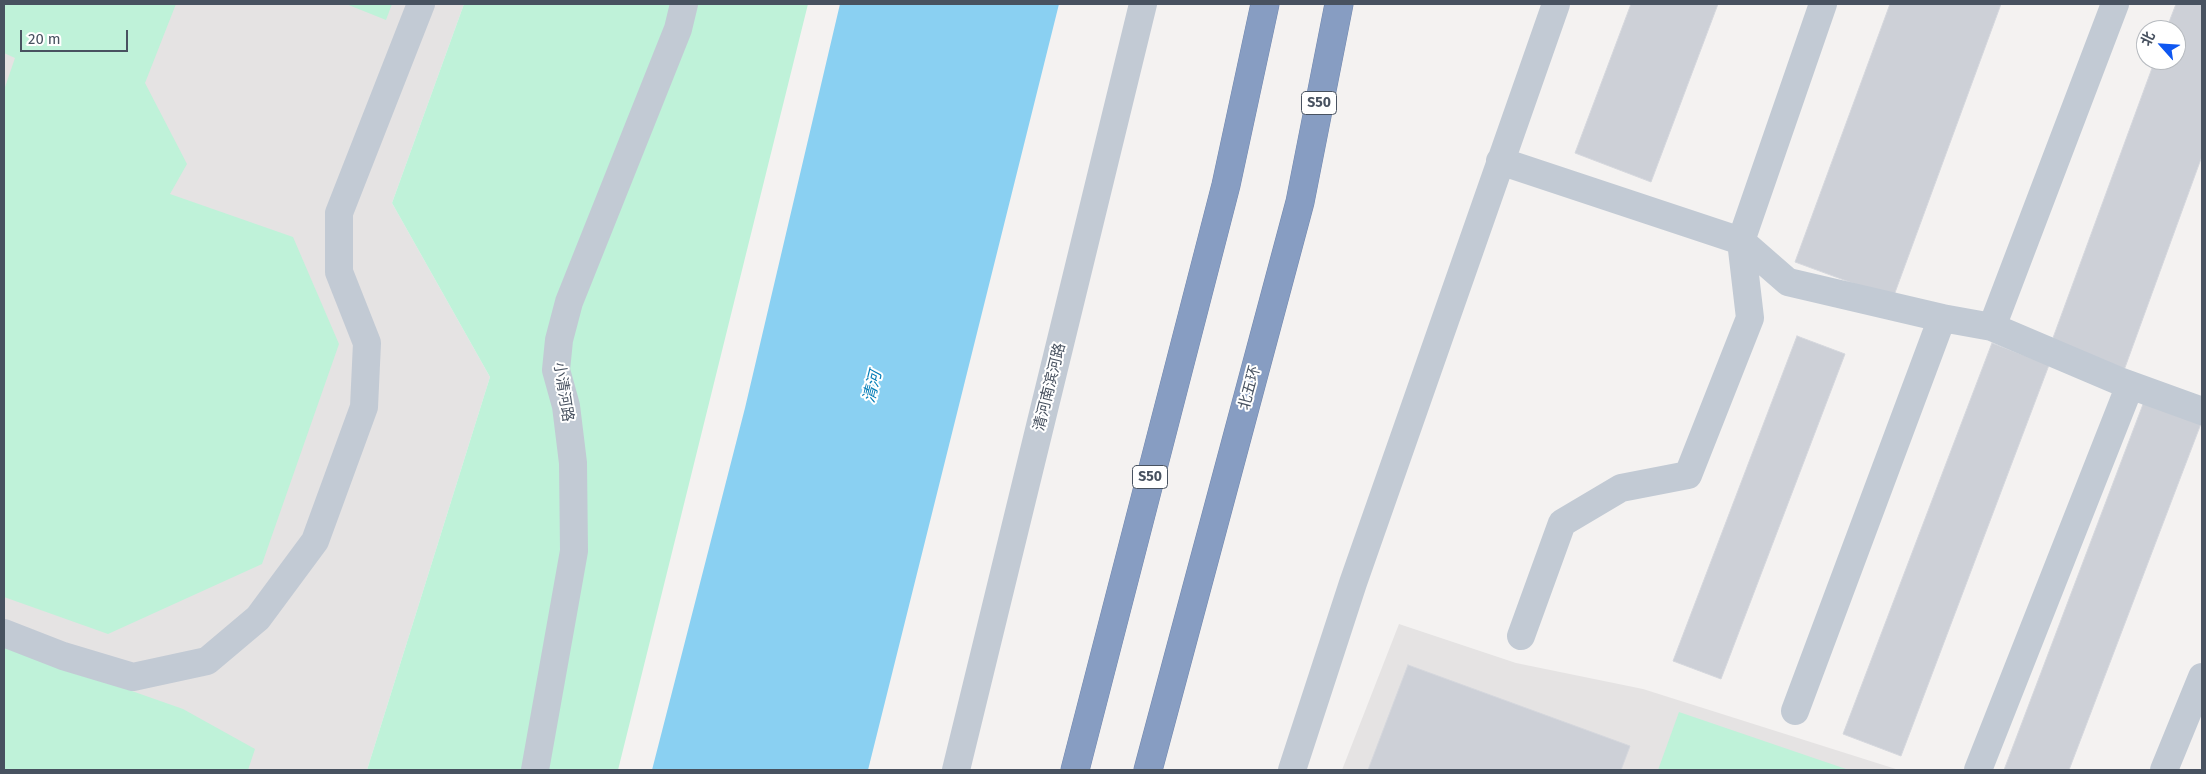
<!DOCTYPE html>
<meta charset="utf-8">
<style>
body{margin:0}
#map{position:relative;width:2206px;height:774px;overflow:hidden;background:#f4f2f1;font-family:"Fira Sans","Noto Sans SC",sans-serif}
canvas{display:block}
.frame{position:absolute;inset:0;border:5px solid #485260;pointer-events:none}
.north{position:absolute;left:2136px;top:20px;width:50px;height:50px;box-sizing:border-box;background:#fff;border:1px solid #b6babf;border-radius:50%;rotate:296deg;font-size:14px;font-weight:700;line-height:20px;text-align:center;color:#485260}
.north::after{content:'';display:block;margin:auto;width:18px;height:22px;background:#0f57f1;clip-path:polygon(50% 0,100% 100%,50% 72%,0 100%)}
.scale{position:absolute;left:20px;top:30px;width:108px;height:22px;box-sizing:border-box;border:2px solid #485260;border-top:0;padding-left:6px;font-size:15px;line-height:18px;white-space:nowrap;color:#485260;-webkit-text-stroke:4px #fff;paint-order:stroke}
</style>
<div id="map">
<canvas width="2206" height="774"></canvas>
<div class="frame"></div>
<div class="north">北</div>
<div class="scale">20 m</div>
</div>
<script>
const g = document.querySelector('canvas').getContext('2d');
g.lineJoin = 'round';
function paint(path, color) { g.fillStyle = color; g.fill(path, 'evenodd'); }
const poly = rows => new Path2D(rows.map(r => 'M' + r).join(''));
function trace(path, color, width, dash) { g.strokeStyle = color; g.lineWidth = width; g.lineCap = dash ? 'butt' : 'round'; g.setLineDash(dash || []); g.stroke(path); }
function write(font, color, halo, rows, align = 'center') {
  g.font = font + ' "Fira Sans","Noto Sans SC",sans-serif'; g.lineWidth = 4; g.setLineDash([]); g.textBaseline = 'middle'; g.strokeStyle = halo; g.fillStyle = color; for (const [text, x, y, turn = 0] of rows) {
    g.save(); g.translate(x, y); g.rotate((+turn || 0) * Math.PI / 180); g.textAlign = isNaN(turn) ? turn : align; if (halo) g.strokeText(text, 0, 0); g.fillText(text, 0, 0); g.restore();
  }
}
paint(poly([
 [4,4,464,4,392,203,490,377,367,770,4,770],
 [1399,624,1516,663,1643,689,1899,770,1342,770]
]), '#e5e3e3');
paint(poly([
 [4,4,176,4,145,83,187,164,170,194,293,237,339,344,262,564,108,634,4,597,4,90,15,58,4,53],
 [346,4,392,4,386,20],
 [464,4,808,4,618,770,367,770,490,377,392,203],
 [4,646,183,709,255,749,248,770,4,770],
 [1679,712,1849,770,1658,770]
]), '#bff2d9');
paint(poly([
 [840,4,1059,4,868,770,652,770,745,408]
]), '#8ad0f2');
const building = poly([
 [1631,4,1718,4,1651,182,1575,153,1631,4],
 [1890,4,2001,4,1893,298,1795,262,1890,4],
 [2176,4,2202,4,2202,156,2123,373,2050,346,2155,60,2176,60,2176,30,2166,30,2176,4],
 [1797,336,1845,354,1721,679,1673,661,1797,336],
 [1992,343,2049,365,1901,756,1843,734,1992,343],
 [2145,399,2202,421,2069,770,2004,770,2145,399],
 [1408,665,1630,746,1621,770,1368,770,1408,665]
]);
paint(building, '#cdd0d7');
trace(building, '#d5d7dd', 1);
const highway = poly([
 [1075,770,1226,185,1265,4],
 [1148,770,1300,202,1339,4]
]);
trace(highway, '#7288ae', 29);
trace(poly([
 [1500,161,1741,241,1788,282,1942,318],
 [1992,327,2115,4],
 [4,633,63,656,133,677,207,661,258,618,315,541,364,407,367,343,339,272,339,213,421,4],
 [1521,636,1562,523,1621,488,1688,475,1750,318,1741,241,1823,4],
 [1795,711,1942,318,1992,327,2119,381,2202,411],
 [535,770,574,551,573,463,566,406,556,370,559,340,569,302,678,29,684,4],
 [956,770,1143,4],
 [1292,770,1353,583,1556,4],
 [1978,770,2130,385],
 [2164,770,2202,677]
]), '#c2cad4', 28);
trace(highway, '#879dc2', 28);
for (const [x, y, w] of [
 [1319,103,35],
 [1150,477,35]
]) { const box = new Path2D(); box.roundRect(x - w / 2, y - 11.5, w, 23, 4); g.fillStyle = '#fff'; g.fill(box); trace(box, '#485260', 1); }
write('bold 14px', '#485260', null, [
 ["S50",1319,103],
 ["S50",1150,477]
]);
write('15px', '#485260', '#fff', [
 ["清河南滨河路",1050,387,-76],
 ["北五环",1250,388,-75],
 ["小清河路",563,392,81]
]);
write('italic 16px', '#047db7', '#fff', [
 ["清河",873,387,-76]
]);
</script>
